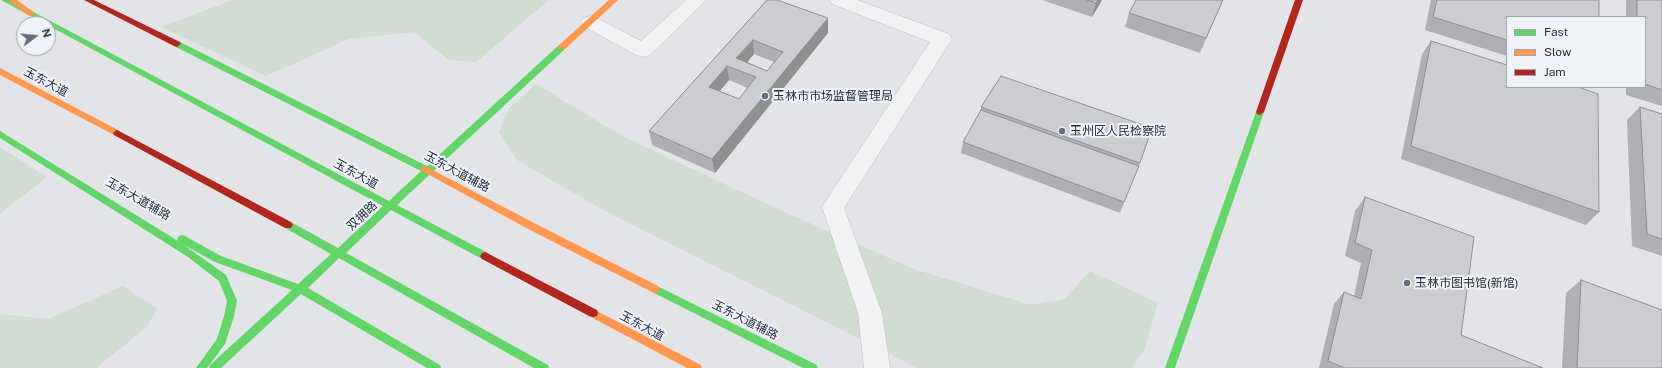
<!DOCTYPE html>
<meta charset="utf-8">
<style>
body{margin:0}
#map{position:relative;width:1662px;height:368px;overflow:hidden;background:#e2e4e8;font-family:"Public Sans",sans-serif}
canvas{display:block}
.legend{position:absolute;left:1506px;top:16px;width:140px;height:72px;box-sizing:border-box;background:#eff2f7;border:1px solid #9fa4af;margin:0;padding:5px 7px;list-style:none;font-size:12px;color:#272f43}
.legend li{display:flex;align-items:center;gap:8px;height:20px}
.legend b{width:20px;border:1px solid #9fa4af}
.north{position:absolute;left:16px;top:16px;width:40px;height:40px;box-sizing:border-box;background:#eff2f7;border:1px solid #9fa4af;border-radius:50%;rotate:74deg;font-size:11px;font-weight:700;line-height:16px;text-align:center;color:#272f43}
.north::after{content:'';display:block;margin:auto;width:14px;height:18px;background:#686e7d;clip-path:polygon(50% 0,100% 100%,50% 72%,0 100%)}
</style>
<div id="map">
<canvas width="1662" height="368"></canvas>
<ul class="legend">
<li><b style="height:5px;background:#63d668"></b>Fast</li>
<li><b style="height:5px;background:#ff974d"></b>Slow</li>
<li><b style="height:5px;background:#b3261e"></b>Jam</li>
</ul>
<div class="north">N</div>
</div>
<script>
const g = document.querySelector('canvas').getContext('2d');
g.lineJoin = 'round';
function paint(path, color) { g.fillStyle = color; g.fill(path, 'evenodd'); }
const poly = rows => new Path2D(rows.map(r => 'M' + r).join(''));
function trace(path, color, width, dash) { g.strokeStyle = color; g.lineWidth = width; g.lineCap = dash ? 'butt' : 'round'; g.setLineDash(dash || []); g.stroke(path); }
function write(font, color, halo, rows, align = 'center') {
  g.font = font + ' "Public Sans","Noto Sans SC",sans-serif'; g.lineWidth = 4; g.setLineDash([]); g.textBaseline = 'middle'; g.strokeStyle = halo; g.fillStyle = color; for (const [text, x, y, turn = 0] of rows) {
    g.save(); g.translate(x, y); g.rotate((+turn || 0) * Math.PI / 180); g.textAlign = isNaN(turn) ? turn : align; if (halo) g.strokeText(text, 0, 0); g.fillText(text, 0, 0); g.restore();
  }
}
paint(poly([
 [233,0,549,0,476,62,449,60,414,32,349,39,266,76,161,27],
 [536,84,624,137,780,210,914,269,1031,305,1065,299,1090,271,1158,303,1144,351,1132,368,917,368,603,210,517,160,499,132,509,108],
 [0,147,47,177,0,214],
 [123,286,157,309,147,327,96,368,0,368,0,314,48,319]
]), '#d1dcd2');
const street = poly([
 [686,0,706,0,650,55,643,57,636,55,583,26,581,22,583,18,590,16,597,18,641,41,686,0],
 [830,0,857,0,949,34,952,39,844,208,882,313,890,368,864,368,858,313,822,207,930,42,832,4,830,0]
]);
trace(street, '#c0c2c6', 1);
paint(street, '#f2f2f4');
paint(poly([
 [1,0,11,0,389,201,421,171,174,46,173,44,174,42,180,42,427,166,559,45,565,45,566,47,565,49,397,205,488,253,490,256,488,259,485,260,482,259,391,210,346,253,548,365,549,368,534,368,339,258,308,288,440,365,441,368,427,368,301,294,221,368,209,368,210,365,292,290,215,262,184,245,226,275,237,301,234,316,225,344,207,368,196,368,217,339,224,316,227,301,219,281,188,257,0,138,0,131,178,241,177,239,179,236,182,235,185,236,221,256,298,284,331,254,285,228,283,225,285,222,291,222,338,248,383,206,1,0],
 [1260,109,1264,112,1175,368,1165,368,1256,112,1260,109],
 [655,285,817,365,818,368,803,368,652,292,650,289,652,286,655,285]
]), '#63d668');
paint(poly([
 [8,0,17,0,35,13,31,16,28,15,8,0],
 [609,0,618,0,565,49,559,49,558,47,559,45,609,0],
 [0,68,120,131,121,133,117,136,114,135,0,75,0,68],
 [425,166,536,224,658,286,660,289,658,292,655,293,652,292,530,230,422,171,421,169,422,167,425,166],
 [593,309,701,365,702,368,687,368,589,316,588,313,589,310,593,309]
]), '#ff974d');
paint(poly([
 [84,0,94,0,180,42,181,44,177,47,174,46,84,0],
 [1295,0,1303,0,1264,112,1260,115,1257,114,1256,112,1295,0],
 [117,130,291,222,293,225,291,228,285,228,114,135,113,133,117,130],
 [485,252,597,310,598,313,597,316,593,317,589,316,482,259,480,256,482,253,485,252]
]), '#b3261e');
paint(poly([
 [767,0,828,33,715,173,652,145,649,131],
 [754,54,774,62,767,71,747,62],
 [729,80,748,88,739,99,720,91],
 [1042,0,1102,0,1092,17],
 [1223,0,1200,53,1125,27,1129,13],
 [1431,0,1599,0,1507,17,1507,56,1425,30],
 [1627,0,1662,0,1662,106,1626,95,1626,87,1645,87,1645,17,1626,17,1626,1],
 [1431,41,1599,212,1586,225,1401,159,1422,54],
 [981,107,1140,163,1120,213,961,153,963,142,981,110],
 [1640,107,1662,114,1662,256,1632,246,1627,120],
 [1365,197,1461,335,1543,368,1319,368,1334,304,1344,292,1354,296,1361,263,1345,256,1355,211],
 [1581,280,1662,368,1562,368,1566,293]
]), '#afb0b4');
paint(poly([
 [1098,0,1102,0,1092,17,1096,3],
 [828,18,828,33,715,173,712,159],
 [753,40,754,54,740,71,736,58],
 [727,66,729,80,711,101,709,87]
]), '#8f9092');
const building = poly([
 [767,0,777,0,828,18,712,159,649,131,767,0],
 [753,40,783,52,767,71,736,58,753,40],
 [727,66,756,77,739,99,709,87,727,66],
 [1087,0,1098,0,1096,3,1087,0],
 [1136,0,1223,0,1206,38,1129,13,1136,0],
 [1437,0,1599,0,1599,17,1507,17,1507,40,1433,17,1437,0],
 [1637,0,1662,0,1662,90,1645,84,1645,17,1637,17,1637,0],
 [1431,41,1507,65,1507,87,1578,87,1598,94,1599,212,1411,146,1431,41],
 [1001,76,1152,128,1140,163,981,107,1001,76],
 [1640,107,1662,114,1662,239,1647,234,1640,107],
 [981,110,1139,166,1124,202,963,142,981,110],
 [1365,197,1474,237,1461,335,1543,368,1345,368,1328,361,1344,292,1361,299,1372,250,1355,243,1365,197],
 [1581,280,1662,310,1662,368,1577,368,1581,280]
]);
paint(building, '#cccdd1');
trace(building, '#8f9092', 1);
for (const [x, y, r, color] of [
 [765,96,4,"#686e7d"],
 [1062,131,4,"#686e7d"],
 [1407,283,4,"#686e7d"]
]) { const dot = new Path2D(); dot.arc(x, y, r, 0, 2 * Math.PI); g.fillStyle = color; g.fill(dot); trace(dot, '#eff2f7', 1.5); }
write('12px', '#272f43', '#eff2f7', [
 ["玉东大道",46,82,28],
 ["玉东大道辅路",457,172,28],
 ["玉东大道",356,174,28],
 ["玉东大道辅路",138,199,30],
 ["双拥路",362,216,-43],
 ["玉东大道辅路",745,320,27],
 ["玉东大道",642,326,28]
]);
write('12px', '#272f43', '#eff2f7', [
 ["玉林市市场监督管理局",773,96],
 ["玉州区人民检察院",1070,131],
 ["玉林市图书馆(新馆)",1415,283]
], 'left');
</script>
